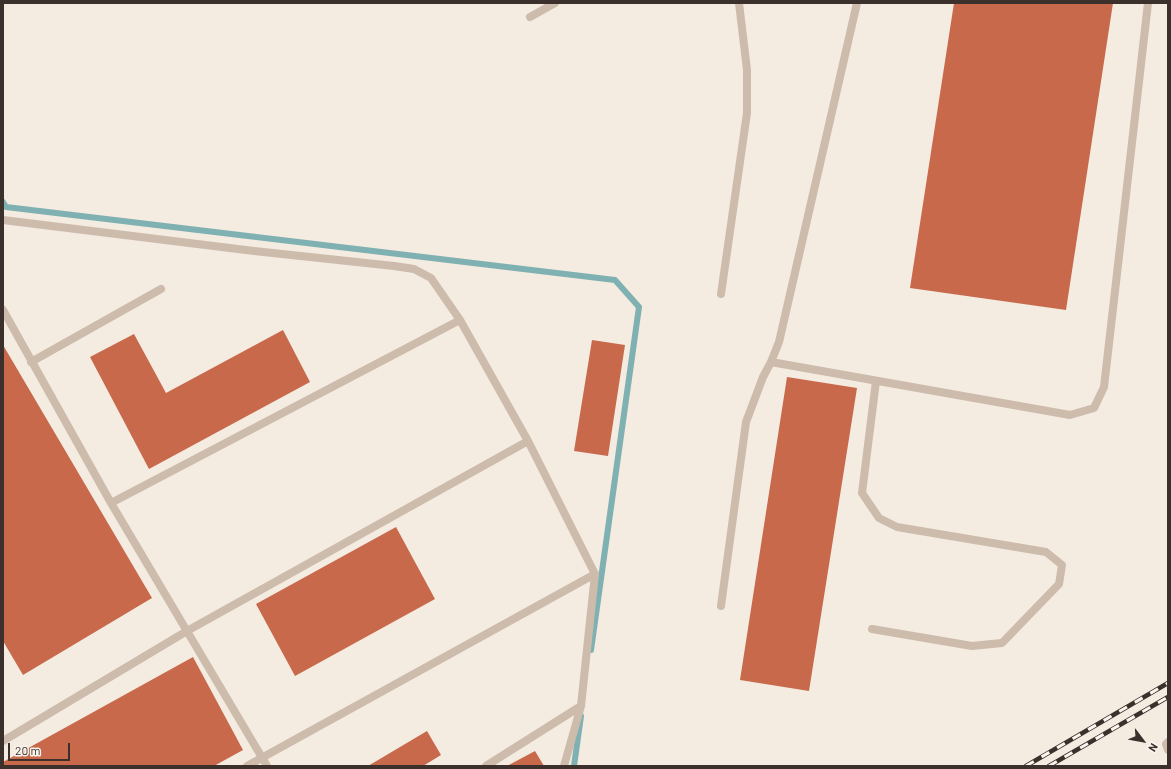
<!DOCTYPE html>
<style>
body{margin:0}
#map{position:relative;width:1171px;height:769px;overflow:hidden;background:#f4ebe1;font-family:Barlow,sans-serif}
canvas{display:block}
.frame{position:absolute;inset:0;border:4px solid #3b302b;pointer-events:none}
.north{position:absolute;left:1123px;top:721px;width:40px;height:40px;-webkit-text-stroke:3px #fbf5ee;paint-order:stroke;rotate:122deg;font-size:11px;font-weight:700;line-height:16px;text-align:center;color:#3b302b}
.north::after{content:'';display:block;margin:auto;width:14px;height:18px;background:#3b302b;clip-path:polygon(50% 0,100% 100%,50% 72%,0 100%)}
.scale{position:absolute;left:8px;top:743px;width:62px;height:18px;box-sizing:border-box;border:2px solid #3b302b;border-top:0;padding-left:5px;font-size:12px;line-height:14px;white-space:nowrap;color:#3b302b;-webkit-text-stroke:3px #fbf5ee;paint-order:stroke}
</style>
<div id="map">
<canvas width="1171" height="769"></canvas>
<div class="frame"></div>
<div class="north">N</div>
<div class="scale">20 m</div>
</div>
<script>
const g = document.querySelector('canvas').getContext('2d');
g.lineJoin = 'round';
const poly = rows => new Path2D(rows.map(r => 'M' + r).join(''));
function trace(path, color, width, dash) { g.strokeStyle = color; g.lineWidth = width; g.lineCap = dash ? 'butt' : 'round'; g.setLineDash(dash || []); g.stroke(path); }
function paint(path, color) { g.fillStyle = color; g.fill(path, 'evenodd'); }
trace(poly([
 [3,202,6,207,615,280,639,307,591,650],
 [574,766,581,716]
]), '#7fb0b2', 6);
paint(poly([
 [954,3,1113,3,1066,310,910,288],
 [283,330,310,382,149,469,90,357,134,334,166,393],
 [592,340,625,345,608,456,574,451],
 [3,345,152,598,23,675,3,641],
 [787,377,857,388,809,691,740,680],
 [396,527,435,599,295,676,256,604],
 [193,657,243,750,214,766,3,766,3,762],
 [427,731,441,755,423,766,368,766],
 [535,751,544,766,507,766]
]), '#c8694b');
trace(poly([
 [530,17,555,3],
 [3,220,254,251,394,266,414,269,431,278,460,320,528,441,595,574],
 [721,294,747,113,747,70,739,3],
 [3,310,111,503,267,766],
 [31,362,161,289],
 [771,362,1070,415,1094,408,1104,387,1148,3],
 [111,503,460,320],
 [721,606,746,422,763,377,771,362,779,342,857,3],
 [872,629,972,646,1002,643,1059,584,1062,565,1046,552,897,527,879,518,862,493,876,381],
 [3,741,187,631,528,441],
 [1168,742,1166,744,1168,750],
 [247,766,595,574,581,706,564,766],
 [486,766,581,706]
]), '#cdbbac', 8);
const rail = poly([
 [1026,766,1168,683],
 [1049,766,1168,697]
]);
trace(rail, '#3b302b', 4.5);
trace(rail, '#fbf5ee', 3, [9]);
</script>
